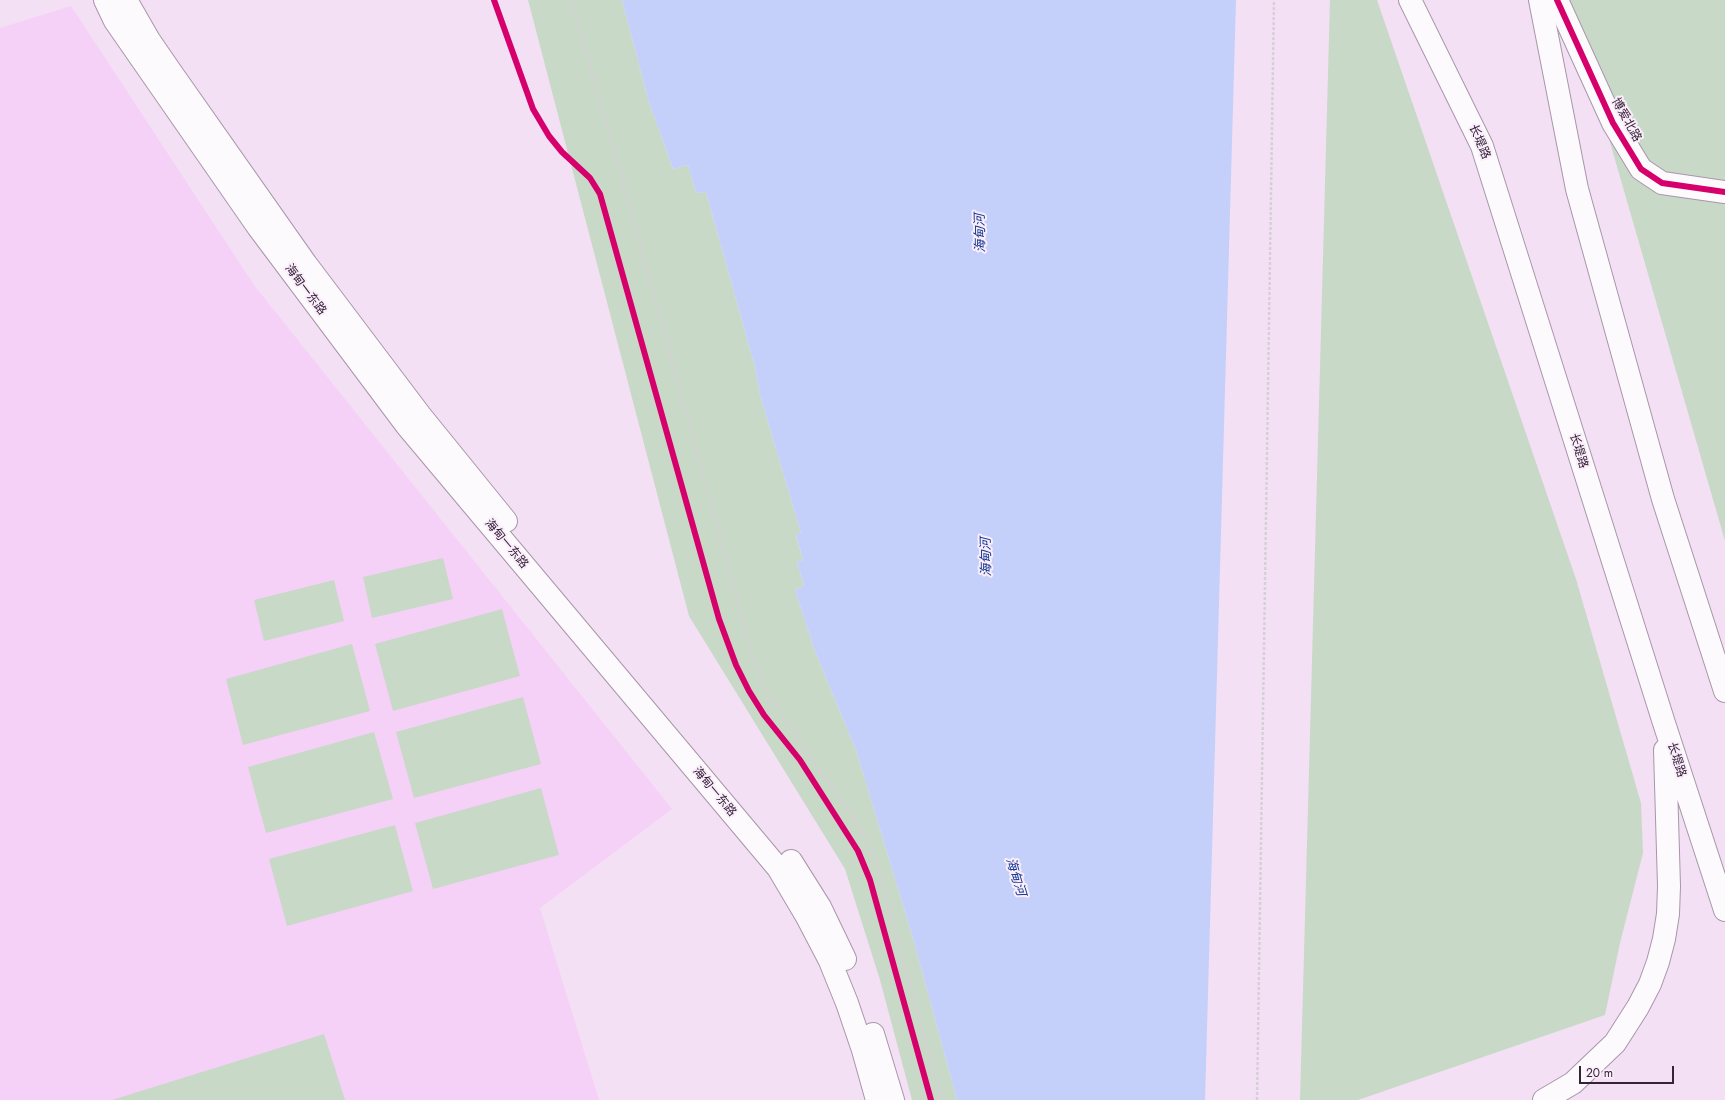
<!DOCTYPE html>
<meta charset="utf-8">
<style>
body{margin:0}
#map{position:relative;width:1725px;height:1100px;overflow:hidden;background:#f3e0f4;font-family:Jost,sans-serif}
canvas{display:block}
.scale{position:absolute;left:1579px;top:1066px;width:95px;height:18px;box-sizing:border-box;border:2px solid #372239;border-top:0;padding-left:5px;font-size:12px;line-height:14px;white-space:nowrap;color:#372239;-webkit-text-stroke:3px #f9eefa;paint-order:stroke}
</style>
<div id="map">
<canvas width="1725" height="1100"></canvas>
<div class="scale">20 m</div>
</div>
<script>
const g = document.querySelector('canvas').getContext('2d');
g.lineJoin = 'round';
function paint(path, color) { g.fillStyle = color; g.fill(path, 'evenodd'); }
const poly = rows => new Path2D(rows.map(r => 'M' + r).join(''));
function trace(path, color, width, dash) { g.strokeStyle = color; g.lineWidth = width; g.lineCap = dash ? 'butt' : 'round'; g.setLineDash(dash || []); g.stroke(path); }
function write(font, color, halo, rows, align = 'center') {
  g.font = font + ' Jost,"Noto Sans SC",sans-serif'; g.lineWidth = 4; g.setLineDash([]); g.textBaseline = 'middle'; g.strokeStyle = halo; g.fillStyle = color; for (const [text, x, y, turn = 0] of rows) {
    g.save(); g.translate(x, y); g.rotate((+turn || 0) * Math.PI / 180); g.textAlign = isNaN(turn) ? turn : align; if (halo) g.strokeText(text, 0, 0); g.fillText(text, 0, 0); g.restore();
  }
}
paint(poly([
 [71,6,254,285,672,809,540,908,599,1100,0,1100,0,28]
]), '#f5d1f7');
paint(poly([
 [528,0,622,0,649,102,673,169,688,165,696,193,706,192,755,367,760,395,801,533,796,535,803,560,797,562,804,586,795,590,815,651,856,750,913,938,957,1100,912,1100,880,980,845,869,689,616],
 [1330,0,1377,0,1576,579,1641,803,1643,853,1620,943,1605,1015,1358,1100,1300,1100],
 [1569,0,1725,0,1725,541],
 [443,558,453,599,372,618,363,577],
 [334,580,344,621,264,641,254,600],
 [502,609,520,676,393,711,375,644],
 [352,644,370,711,243,745,226,679],
 [523,697,541,764,414,798,396,732],
 [374,732,393,799,266,833,248,767],
 [541,788,559,855,433,889,415,823],
 [395,825,413,891,287,926,269,859],
 [324,1034,345,1100,112,1100]
]), '#c8d9c7');
paint(poly([
 [622,0,1236,0,1205,1100,957,1100,913,938,856,750,815,651,795,590,804,586,797,562,803,560,796,534,801,533,760,395,755,367,706,192,696,193,688,165,673,169,649,102]
]), '#c4d0fa');
const minor = poly([
 [1557,0,1613,123,1641,169,1662,183,1725,192]
]);
const major = poly([
 [105,0,115,21,258,227,407,426,778,868,807,917,830,961,847,1003,863,1050,877,1100],
 [126,0,149,40,171,72,306,264,420,415,506,521],
 [1410,0,1482,146,1664,723,1725,910],
 [1540,0,1577,189,1663,499,1725,691],
 [791,861,820,907,845,959],
 [873,1034,893,1100],
 [1544,1100,1573,1083,1615,1043,1638,1007,1650,984,1658,962,1664,939,1668,914,1669,886,1665,750]
]);
trace(minor, '#a896a9', 24);
trace(major, '#a896a9', 24);
trace(poly([
 [571,0,623,182,754,662,771,700,854,818,874,854,942,1100],
 [1257,1100,1274,0]
]), '#d6d0d6', 2.5, [3, 2]);
trace(minor, '#fdfafd', 22);
trace(major, '#fdfafd', 22);
trace(poly([
 [494,0,533,109,549,136,562,152,590,178,600,194,719,619,736,665,749,691,764,715,800,760,858,851,870,880,931,1100],
 [1557,0,1613,123,1641,169,1662,183,1725,192]
]), '#d6006c', 6);
write('12px', '#372239', '#f9eefa', [
 ["博爱北路",1626,120,61],
 ["长堤路",1479,142,67],
 ["海甸一东路",305,290,53],
 ["长堤路",1578,451,73],
 ["海甸一东路",506,544,50],
 ["长堤路",1676,760,72],
 ["海甸一东路",714,792,50]
]);
write('italic 13px', '#153894', '#f9eefa', [
 ["海甸河",981,233,-91],
 ["海甸河",987,557,-91],
 ["海甸河",1015,877,73]
]);
</script>
